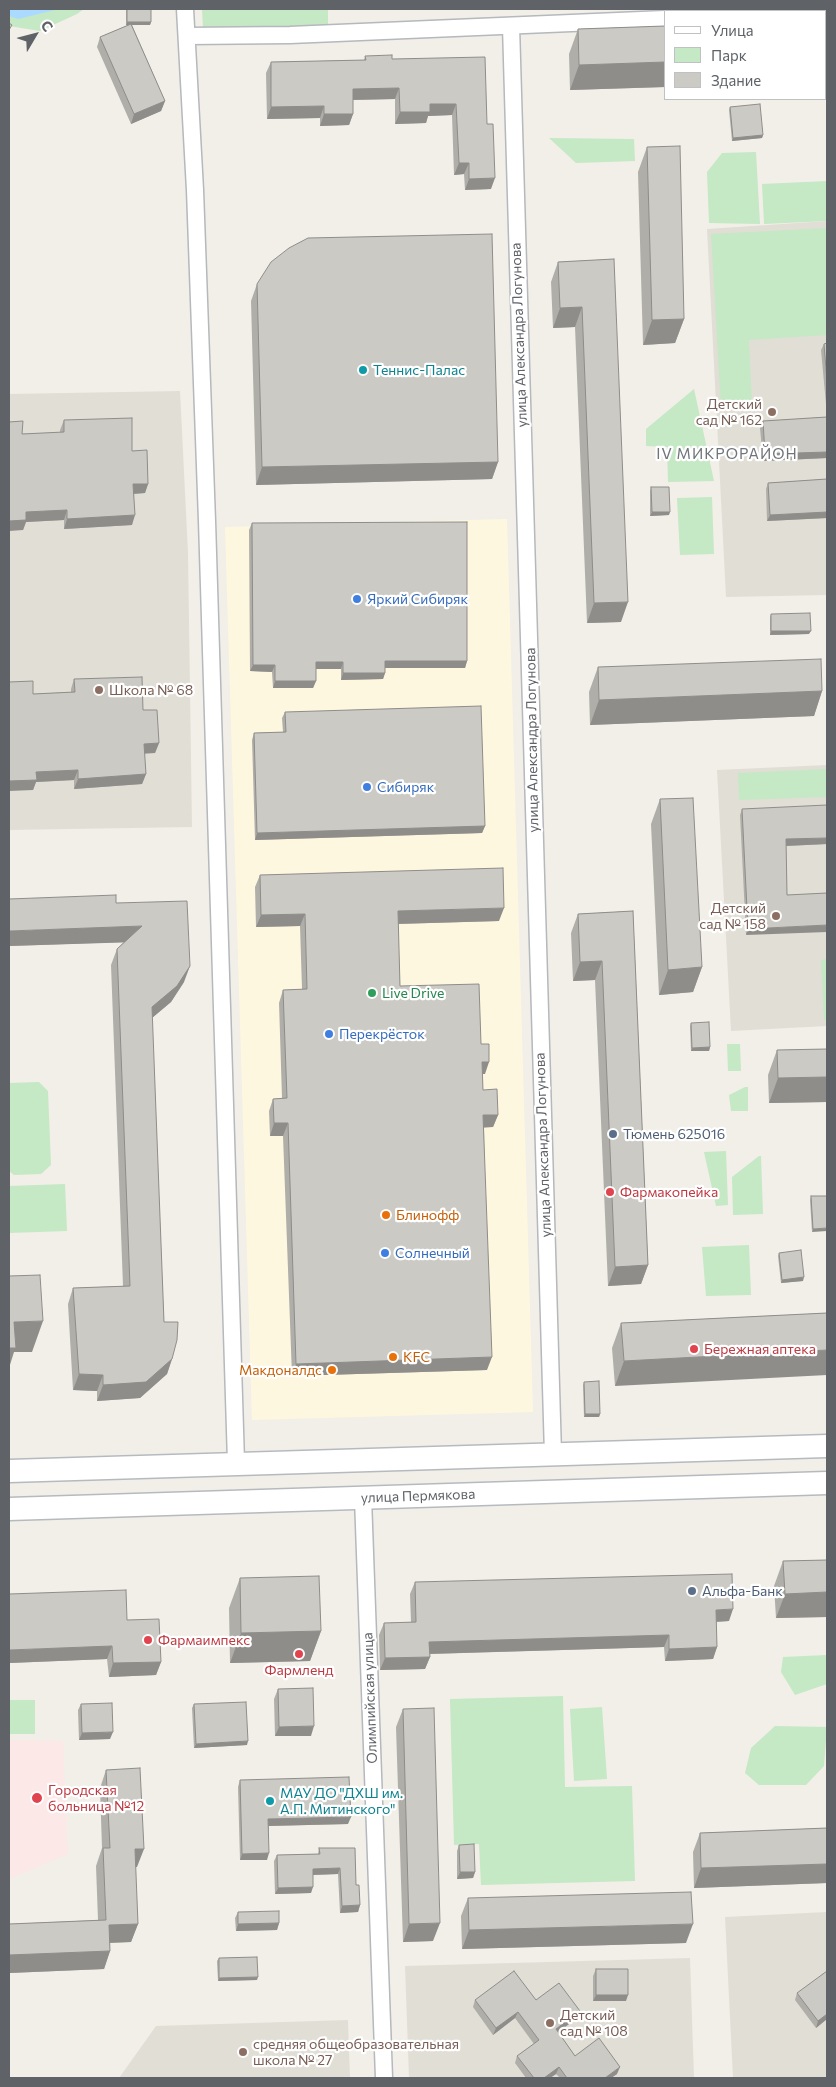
<!DOCTYPE html>
<meta charset="utf-8">
<style>
body{margin:0}
#map{position:relative;width:836px;height:2087px;overflow:hidden;background:#f1efe8;font-family:Commissioner,sans-serif}
canvas{display:block}
.frame{position:absolute;inset:0;border:10px solid #5f6368;pointer-events:none}
.legend{position:absolute;left:664px;top:10px;width:162px;height:90px;box-sizing:border-box;background:#fff;border:1px solid #bfc1c3;margin:0;padding:6px 9px;list-style:none;font-size:15px;color:#5f6368}
.legend li{display:flex;align-items:center;gap:10px;height:25px}
.legend b{width:25px;border:1px solid #bfc1c3}
.north{position:absolute;left:10px;top:10px;width:50px;height:50px;-webkit-text-stroke:4px #fff;paint-order:stroke;rotate:53deg;font-size:14px;font-weight:700;line-height:20px;text-align:center;color:#5f6368}
.north::after{content:'';display:block;margin:auto;width:18px;height:22px;background:#5f6368;clip-path:polygon(50% 0,100% 100%,50% 72%,0 100%)}
</style>
<div id="map">
<canvas width="836" height="2087"></canvas>
<div class="frame"></div>
<ul class="legend">
<li><b style="height:6px;background:#fff"></b>Улица</li>
<li><b style="height:14px;background:#c5e8c5"></b>Парк</li>
<li><b style="height:14px;background:#cccac5"></b>Здание</li>
</ul>
<div class="north">С</div>
</div>
<script>
const g = document.querySelector('canvas').getContext('2d');
g.lineJoin = 'round';
function paint(path, color) { g.fillStyle = color; g.fill(path, 'evenodd'); }
const poly = rows => new Path2D(rows.map(r => 'M' + r).join(''));
function trace(path, color, width, dash) { g.strokeStyle = color; g.lineWidth = width; g.lineCap = dash ? 'butt' : 'round'; g.setLineDash(dash || []); g.stroke(path); }
function write(font, color, halo, rows, align = 'center') {
  g.font = font + ' Commissioner,sans-serif'; g.lineWidth = 4.5; g.setLineDash([]); g.textBaseline = 'middle'; g.strokeStyle = halo; g.fillStyle = color; for (const [text, x, y, turn = 0] of rows) {
    g.save(); g.translate(x, y); g.rotate((+turn || 0) * Math.PI / 180); g.textAlign = isNaN(turn) ? turn : align; if (halo) g.strokeText(text, 0, 0); g.fillText(text, 0, 0); g.restore();
  }
}
paint(poly([
 [507,519,533,1412,252,1420,225,527]
]), '#fef7e0');
paint(poly([
 [827,221,827,595,726,597,707,229],
 [180,391,188,553,192,827,9,830,9,394],
 [827,765,827,1026,731,1031,717,770],
 [827,1912,827,2078,733,2078,725,1917],
 [690,1958,694,2078,409,2078,405,1966],
 [348,2020,350,2078,119,2078,156,2026]
]), '#e1ded6');
paint(poly([
 [9,1740,63,1741,68,1854,9,1879]
]), '#fce8e6');
paint(poly([
 [9,9,84,9,77,14,40,31,9,26],
 [202,9,328,9,328,25,203,29],
 [549,138,634,139,635,161,576,163],
 [756,152,760,224,709,223,707,172,722,153],
 [827,181,827,221,764,224,762,184],
 [827,228,827,335,749,340,752,405,721,407,711,234],
 [694,389,714,481,668,482,667,447,646,446,646,429],
 [712,497,714,554,680,555,677,498],
 [827,769,827,797,739,800,738,773],
 [827,959,827,1020,824,1020,821,960],
 [727,1044,740,1044,741,1071,728,1071],
 [39,1082,48,1091,51,1165,41,1174,14,1175,9,1171,9,1083],
 [745,1087,748,1087,748,1111,731,1111,729,1095],
 [726,1151,728,1205,716,1206,704,1152],
 [759,1156,761,1156,763,1214,733,1215,732,1177],
 [65,1184,67,1231,9,1233,9,1186],
 [749,1245,751,1295,706,1296,702,1247],
 [827,1655,827,1684,795,1695,781,1672,783,1657],
 [563,1696,565,1787,632,1786,635,1881,481,1885,479,1844,454,1845,450,1699],
 [9,1700,35,1700,35,1734,9,1734],
 [602,1707,607,1779,574,1781,570,1709],
 [775,1726,827,1727,824,1766,806,1785,759,1785,745,1773,751,1748]
]), '#c5e8c5');
paint(poly([
 [9,9,59,9,18,19,9,16]
]), '#aadaff');
const street = poly([
 [185,9,195,190,207,521,236,1462],
 [825,14,827,14],
 [511,26,553,1454],
 [187,36,290,35,665,19],
 [363,1498,384,2078]
]);
const secondary = poly([
 [9,1471,827,1446],
 [9,1509,827,1483]
]);
trace(street, '#b5b8bc', 19);
trace(secondary, '#b6babf', 25);
trace(street, '#fff', 16);
trace(secondary, '#fff', 22);
paint(poly([
 [126,9,151,9,151,22,150,25,132,25,165,101,161,111,131,124,97,47,100,37,128,25,126,25],
 [665,26,665,87,570,90,569,54,578,29],
 [365,56,392,59,487,124,491,189,465,190,464,174,454,175,452,115,428,116,426,123,395,124,395,99,353,100,353,114,349,125,320,126,320,118,267,119,266,73,271,62,364,60],
 [730,107,763,135,762,138,732,141,729,110],
 [647,147,684,319,675,343,643,345,638,172],
 [614,259,621,622,587,623,575,327,553,328,551,282,558,262],
 [257,284,498,462,492,479,256,485,251,301],
 [827,343,827,415,821,350,824,344],
 [827,417,827,458,763,461,760,428,763,421],
 [64,420,132,451,148,484,145,493,134,494,132,525,64,529,64,520,26,522,23,530,22,434,60,433,60,430],
 [827,479,827,518,767,521,766,489,768,483],
 [651,487,669,515,650,516,650,491],
 [252,523,467,661,465,668,385,668,385,673,383,679,341,680,341,669,316,669,316,681,313,688,273,688,272,672,250,671,249,530],
 [771,614,809,634,770,635,770,617],
 [598,667,822,691,814,716,590,725,589,692],
 [74,679,143,710,159,743,155,753,144,753,146,774,142,784,74,789,74,780,36,782,33,790,33,694,71,692,71,689],
 [285,712,485,826,482,833,255,840,252,740,254,733,283,732,282,718],
 [660,799,702,967,693,992,659,995,651,824],
 [742,809,827,844,786,846,787,895,746,935,740,815],
 [260,875,499,921,398,924,400,986,481,1044,485,1074,482,1074,483,1090,498,1115,493,1127,484,1127,487,1370,292,1376,283,1136,270,1136,269,1111,273,1099,282,1098,279,1003,283,990,302,989,300,926,256,927,255,887],
 [116,903,184,982,171,1002,152,1018,164,1322,172,1359,167,1374,140,1398,97,1401,97,1391,73,1390,68,1304,73,1288,123,1286,111,965,117,949,124,942,9,946],
 [633,911,648,1265,641,1284,608,1286,595,980,573,981,571,933,578,914],
 [691,1023,710,1047,709,1051,691,1051,690,1026],
 [827,1049,827,1102,769,1103,768,1075,777,1050],
 [811,1196,827,1196,812,1232,810,1200],
 [779,1253,803,1281,781,1283,778,1256],
 [827,1313,615,1386,612,1348,621,1323],
 [584,1382,600,1414,599,1417,584,1417,583,1385],
 [827,1560,827,1617,776,1618,774,1586,783,1561],
 [240,1578,321,1631,310,1661,230,1663,229,1608],
 [415,1582,729,1621,716,1622,717,1647,713,1659,665,1661,664,1647,430,1654,430,1657,425,1669,380,1670,379,1635,384,1623,411,1622,410,1594],
 [127,1620,161,1662,156,1675,109,1677,107,1659,9,1663],
 [278,1689,311,1736,275,1736,274,1699],
 [81,1704,110,1739,79,1740,78,1710],
 [194,1704,247,1745,194,1748,192,1708],
 [403,1709,433,1941,403,1942,396,1727],
 [106,1770,137,1867,135,1867,138,1924,131,1942,110,1943,110,1951,104,1969,9,1973,9,1924,98,1920,96,1866,102,1848,100,1788],
 [240,1780,348,1824,269,1826,267,1860,240,1860,238,1787],
 [827,1828,827,1883,694,1888,693,1852,700,1833],
 [459,1845,475,1872,473,1878,457,1879,457,1851],
 [319,1848,356,1885,360,1905,358,1912,340,1913,338,1874,313,1875,311,1893,275,1894,274,1861,277,1855,318,1854],
 [468,1898,686,1943,462,1949,461,1916],
 [238,1912,279,1923,277,1930,236,1931,235,1918],
 [219,1958,257,1980,218,1981,217,1961],
 [596,1969,626,2001,593,2001,593,1976],
 [797,1993,827,2019,816,2028,795,2000],
 [475,2000,536,2000,580,2011,577,2018,558,2032,575,2056,617,2074,611,2078,560,2078,556,2074,550,2078,526,2078,515,2063,517,2056,534,2044,515,2018,493,2035,473,2007]
]), '#afaea9');
paint(poly([
 [127,22,151,22,150,25,126,25],
 [665,62,665,87,570,90,579,65],
 [399,88,395,99,348,100,353,89],
 [165,101,161,111,131,124,134,114],
 [430,104,456,104,452,115,428,116,426,123,395,124,400,112],
 [324,106,320,118,267,119,271,107],
 [324,114,353,114,349,125,320,126],
 [763,135,762,138,732,141,733,138],
 [459,163,469,163,464,174,454,175],
 [495,178,491,189,465,190,469,179],
 [582,307,575,327,553,328,560,308],
 [684,319,675,343,643,345,652,320],
 [827,452,827,458,763,461,765,454],
 [498,462,492,479,256,485,262,467],
 [133,484,148,484,145,493,130,494],
 [67,510,64,520,26,522,23,530,9,531,9,521,26,512],
 [652,512,670,512,669,515,650,516],
 [827,512,827,518,767,521,770,515],
 [135,515,132,525,64,529,67,519],
 [628,602,621,622,587,623,594,603],
 [771,631,811,631,809,634,770,635],
 [385,661,467,661,465,668,382,668],
 [316,662,343,662,341,669,313,669],
 [253,665,275,665,272,672,250,671],
 [343,673,385,673,383,679,341,680],
 [275,681,316,681,313,688,273,688],
 [822,691,814,716,590,725,599,700],
 [159,743,155,753,140,754,144,744],
 [78,770,74,780,36,782,33,790,9,791,9,781,36,772],
 [146,774,142,784,74,789,78,779],
 [485,826,482,833,255,840,257,833],
 [827,838,827,844,784,846,786,839],
 [504,908,499,921,393,924,398,911],
 [305,914,300,926,256,927,261,915],
 [827,925,827,932,746,935,748,929],
 [142,926,137,942,9,946,9,931],
 [602,961,595,980,573,981,580,962],
 [190,966,184,982,171,1002,146,1023,152,1007],
 [702,967,693,992,659,995,668,970],
 [710,1047,709,1051,691,1051,692,1048],
 [482,1062,489,1062,485,1074,477,1074],
 [827,1077,827,1102,769,1103,778,1078],
 [483,1115,498,1115,493,1127,479,1128],
 [274,1123,288,1123,283,1136,270,1136],
 [827,1228,827,1231,812,1232,813,1229],
 [648,1265,641,1284,608,1286,615,1267],
 [804,1277,803,1281,781,1283,782,1280],
 [43,1321,32,1352,14,1352,9,1368,9,1338,14,1322],
 [827,1350,827,1375,615,1386,624,1361],
 [492,1357,487,1370,292,1376,296,1364],
 [172,1359,167,1374,140,1398,97,1401,103,1385],
 [79,1374,103,1375,97,1391,73,1390],
 [585,1414,600,1414,599,1417,584,1417],
 [827,1592,827,1617,776,1618,785,1594],
 [733,1609,729,1621,712,1622,716,1610],
 [321,1631,310,1661,230,1663,241,1633],
 [669,1635,664,1647,425,1654,429,1642],
 [112,1646,107,1659,9,1663,9,1650],
 [717,1647,713,1659,665,1661,669,1649],
 [430,1657,425,1669,380,1670,385,1658],
 [161,1662,156,1675,109,1677,113,1663],
 [314,1726,311,1736,275,1736,279,1727],
 [113,1732,110,1739,79,1740,82,1733],
 [248,1741,247,1745,194,1748,196,1744],
 [351,1817,348,1824,266,1826,268,1819],
 [135,1849,144,1849,137,1867,128,1868],
 [269,1853,267,1860,240,1860,242,1854],
 [827,1864,827,1883,694,1888,701,1868],
 [340,1868,338,1874,310,1875,313,1869],
 [460,1872,475,1872,473,1878,457,1879],
 [313,1887,311,1893,275,1894,278,1888],
 [360,1905,358,1912,340,1913,342,1906],
 [279,1923,277,1930,236,1931,238,1924],
 [440,1923,433,1941,403,1942,409,1924],
 [138,1924,131,1942,103,1943,109,1925],
 [693,1924,686,1943,462,1949,469,1930],
 [110,1951,104,1969,9,1973,9,1955],
 [258,1977,257,1980,218,1981,219,1978],
 [596,1995,628,1995,626,2001,593,2001],
 [580,2011,577,2018,553,2036,556,2029],
 [518,2012,515,2018,493,2035,496,2028],
 [827,2014,827,2019,816,2028,818,2021],
 [559,2067,556,2074,550,2078,544,2078],
 [620,2067,617,2074,611,2078,605,2078]
]), '#8f8d8a');
const building = poly([
 [127,9,151,9,151,22,127,22,127,9],
 [9,23,12,25,9,30,9,23],
 [131,24,165,101,134,114,100,37,131,24],
 [665,26,665,62,579,65,578,29,665,26],
 [392,55,392,59,485,57,487,124,493,124,495,178,469,179,469,163,459,163,456,104,430,104,430,112,400,112,399,88,353,89,353,114,324,114,324,106,271,107,271,62,366,60,365,56,392,55],
 [760,104,763,135,733,138,730,107,760,104],
 [680,146,684,319,652,320,647,147,680,146],
 [492,234,498,462,262,467,257,284,271,262,289,248,308,238,492,234],
 [614,259,628,602,594,603,582,307,560,308,558,262,614,259],
 [827,343,827,381,824,344,827,343],
 [827,417,827,452,765,454,763,421,827,417],
 [132,418,132,451,147,450,148,484,133,484,135,515,67,519,67,510,26,512,26,520,9,521,9,422,23,421,22,434,64,432,64,420,132,418],
 [827,479,827,512,770,515,768,483,827,479],
 [651,487,669,487,670,512,652,512,651,487],
 [467,522,467,661,385,661,385,673,343,673,343,662,316,662,316,681,275,681,275,665,253,665,252,523,467,522],
 [810,613,811,631,771,631,771,614,810,613],
 [821,659,822,691,599,700,598,667,821,659],
 [142,677,143,710,157,710,159,743,144,744,146,774,78,779,78,770,36,772,37,780,9,781,9,682,33,681,33,694,75,692,74,679,142,677],
 [481,706,485,826,257,833,254,733,286,732,285,712,481,706],
 [693,798,702,967,668,970,660,799,693,798],
 [827,805,827,838,786,839,787,895,827,893,827,925,748,929,742,809,827,805],
 [503,868,504,908,398,911,400,986,479,984,481,1044,489,1044,489,1062,482,1062,483,1090,497,1089,498,1115,483,1115,492,1357,296,1364,288,1123,274,1123,273,1099,287,1098,283,990,307,989,305,914,261,915,260,875,503,868],
 [116,895,116,903,187,901,190,966,177,986,152,1007,164,1322,178,1322,177,1340,172,1359,146,1382,103,1385,103,1375,79,1374,73,1288,130,1286,117,949,142,926,9,931,9,899,116,895],
 [633,911,648,1265,615,1267,602,961,580,962,578,914,633,911],
 [709,1022,710,1047,692,1048,691,1023,709,1022],
 [827,1049,827,1077,778,1078,777,1050,827,1049],
 [811,1196,827,1196,827,1228,813,1229,811,1196],
 [801,1250,804,1277,782,1280,779,1253,801,1250],
 [40,1275,43,1321,14,1322,16,1348,9,1348,9,1276,40,1275],
 [827,1313,827,1350,624,1361,621,1323,827,1313],
 [599,1381,600,1414,585,1414,584,1382,599,1381],
 [827,1560,827,1592,785,1594,783,1561,827,1560],
 [732,1574,733,1609,716,1610,717,1647,669,1649,669,1635,429,1642,430,1657,385,1658,384,1623,416,1622,415,1582,732,1574],
 [319,1576,321,1631,241,1633,240,1578,319,1576],
 [126,1590,127,1620,159,1619,161,1662,113,1663,112,1646,9,1650,9,1594,126,1590],
 [313,1688,314,1726,279,1727,278,1689,313,1688],
 [246,1702,248,1741,196,1744,194,1704,246,1702],
 [112,1703,113,1732,82,1733,81,1704,112,1703],
 [434,1708,440,1923,409,1924,403,1709,434,1708],
 [140,1768,144,1849,135,1849,138,1924,109,1925,110,1951,9,1955,9,1924,106,1920,103,1848,110,1848,106,1770,140,1768],
 [349,1777,351,1817,268,1819,269,1853,242,1854,240,1780,349,1777],
 [827,1828,827,1864,701,1868,700,1833,827,1828],
 [474,1844,475,1872,460,1872,459,1845,474,1844],
 [319,1848,355,1848,356,1885,359,1885,360,1905,342,1906,340,1868,313,1869,313,1887,278,1888,277,1855,320,1854,319,1848],
 [691,1892,693,1924,469,1930,468,1898,691,1892],
 [279,1911,279,1923,238,1924,238,1912,279,1911],
 [257,1957,258,1977,219,1978,219,1958,257,1957],
 [596,1969,628,1969,628,1995,596,1995,596,1969],
 [514,1971,536,2000,559,1983,580,2011,556,2029,575,2056,599,2038,620,2067,605,2078,567,2078,559,2067,544,2078,534,2078,517,2056,539,2040,518,2012,496,2028,475,2000,514,1971],
 [827,1971,827,2014,818,2021,797,1993,827,1971]
]);
paint(building, '#cccac5');
trace(building, '#8f8d8a', 1);
for (const [x, y, r, color] of [
 [363,370,5,"#0f9aa8"],
 [772,412,5,"#8d6e63"],
 [357,599,5,"#3f7fe0"],
 [99,690,5,"#8d6e63"],
 [367,787,5,"#3f7fe0"],
 [776,916,5,"#8d6e63"],
 [372,993,5,"#2e9e5b"],
 [329,1034,5,"#3f7fe0"],
 [613,1134,5,"#5c6f8a"],
 [610,1192,5,"#e0444e"],
 [386,1215,5,"#e8710a"],
 [385,1253,5,"#3f7fe0"],
 [694,1349,5,"#e0444e"],
 [393,1357,5,"#e8710a"],
 [332,1370,5,"#e8710a"],
 [692,1591,5,"#5c6f8a"],
 [148,1640,5,"#e0444e"],
 [299,1654,5,"#e0444e"],
 [37,1798,6,"#e0444e"],
 [270,1801,5,"#0f9aa8"],
 [550,2023,5,"#8d6e63"],
 [243,2052,5,"#8d6e63"]
]) { const dot = new Path2D(); dot.arc(x, y, r, 0, 2 * Math.PI); g.fillStyle = color; g.fill(dot); trace(dot, '#fff', 2); }
write('14px', '#5f6368', '#fff', [
 ["улица Александра Логунова",519,335,-92],
 ["улица Александра Логунова",532,740,-91],
 ["улица Александра Логунова",543,1145,-92],
 ["улица Пермякова",418,1496,-2],
 ["Олимпийская улица",370,1698,-92]
]);
write('14px', '#0d838f', '#fff', [
 ["Теннис-Палас",373,370],
 ["МАУ ДО \"ДХШ им.",280,1793],
 ["А.П. Митинского\"",280,1809]
], 'left');
write('14px', '#785e54', '#fff', [
 ["Детский",762,404,"right"],
 ["сад № 162",762,420,"right"],
 ["Школа № 68",109,690],
 ["Детский",766,908,"right"],
 ["сад № 158",766,924,"right"],
 ["Детский",560,2015],
 ["сад № 108",560,2031],
 ["средняя общеобразовательная",253,2044],
 ["школа № 27",253,2060]
], 'left');
write('14px', '#366cbe', '#fff', [
 ["Яркий Сибиряк",367,599],
 ["Сибиряк",377,787],
 ["Перекрёсток",339,1034],
 ["Солнечный",395,1253]
], 'left');
write('14px', '#27864d', '#fff', [
 ["Live Drive",382,993]
], 'left');
write('14px', '#4e5e75', '#fff', [
 ["Тюмень 625016",623,1134],
 ["Альфа-Банк",702,1591]
], 'left');
write('14px', '#be3a42', '#fff', [
 ["Фармакопейка",620,1192],
 ["Бережная аптека",704,1349],
 ["Фармаимпекс",158,1640],
 ["Фармленд",299,1670,"center"],
 ["Городская",48,1790],
 ["больница №12",48,1806]
], 'left');
write('14px', '#c56008', '#fff', [
 ["Блинофф",396,1215],
 ["KFC",403,1357],
 ["Макдоналдс",322,1370,"right"]
], 'left');
g.letterSpacing = '1px';
write('15px', '#70757a', '#fff', [
 ["IV МИКРОРАЙОН",727,454]
]);
g.letterSpacing = '0px';
</script>
